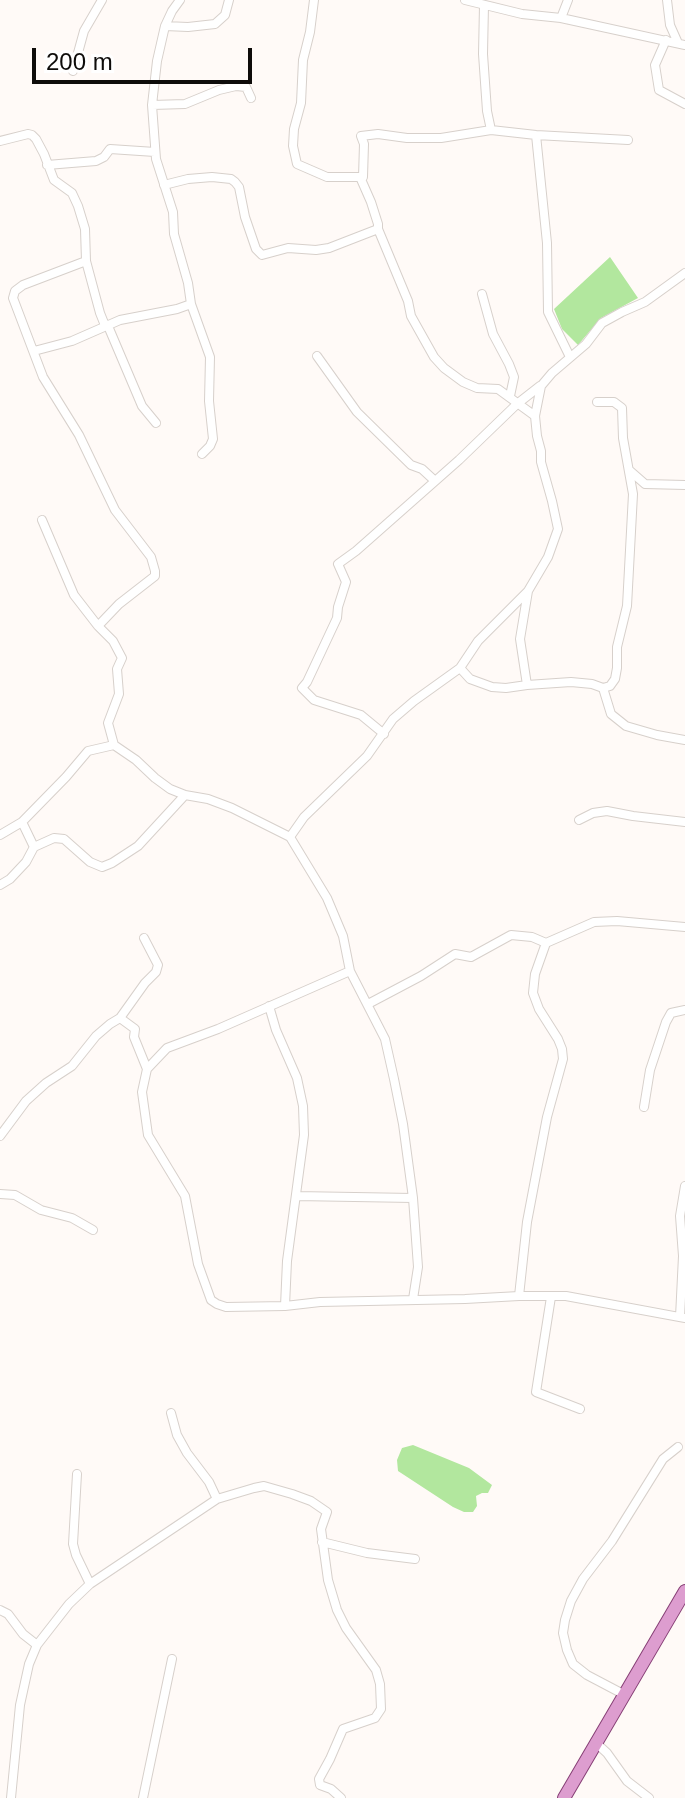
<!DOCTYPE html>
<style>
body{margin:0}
#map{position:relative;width:685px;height:1798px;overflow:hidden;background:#fffaf7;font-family:Arial,sans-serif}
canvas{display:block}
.scale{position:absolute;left:32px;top:48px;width:220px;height:36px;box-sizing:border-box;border:4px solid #0e0c0a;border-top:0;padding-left:10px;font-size:24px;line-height:28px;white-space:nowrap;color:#0e0c0a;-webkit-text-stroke:6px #fff;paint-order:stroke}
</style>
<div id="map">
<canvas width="685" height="1798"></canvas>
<div class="scale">200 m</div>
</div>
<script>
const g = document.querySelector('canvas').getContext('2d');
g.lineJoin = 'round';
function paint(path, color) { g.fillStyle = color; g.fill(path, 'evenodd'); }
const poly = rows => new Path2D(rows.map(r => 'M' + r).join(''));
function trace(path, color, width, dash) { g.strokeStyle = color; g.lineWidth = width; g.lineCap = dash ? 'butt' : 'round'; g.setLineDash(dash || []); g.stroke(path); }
paint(poly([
 [610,257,638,298,601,318,578,345,562,329,554,309],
 [413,1445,469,1468,492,1485,488,1493,482,1493,476,1496,477,1506,473,1512,464,1512,453,1507,398,1471,397,1460,402,1448]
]), '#b2e79e');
const street = poly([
 [314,0,310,32,303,60,301,103,294,129,293,146,297,164,327,177,360,177],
 [465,0,522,14,561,18,685,45],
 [667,0,670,25,678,43],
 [484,5,483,54,487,111,491,130,536,135,628,140],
 [561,18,568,0],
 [165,26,172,11,180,0],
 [666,40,655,65,659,90,685,104],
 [73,71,84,31,102,0],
 [152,105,185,104,219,90,236,86,246,87,251,98],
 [491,130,441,138,407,138,378,134,361,136,364,144,363,177,360,177,371,202,378,224,378,229,408,301,411,316,434,357,444,368,463,382,477,388,498,389,535,416],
 [536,135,547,243,548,312,570,357],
 [0,141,28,134,32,135,36,139,44,154,54,180,72,193,78,206,85,229,86,261,100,313,104,323,108,326,142,406,156,423],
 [47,165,96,161,104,157,110,149,155,152],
 [164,185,188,179,212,177,231,179,235,182,239,187,245,217,256,249,262,255,288,248,316,250,329,248,378,229],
 [86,261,23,285,15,291,13,298,43,377,79,435,115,510,151,557,155,571,155,576,119,604,98,626,113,641,122,658,117,669,119,694,108,723,114,745,136,760,155,778,170,789,185,795,208,799,232,808,290,837,327,898,343,936,350,971,385,1039,394,1079,403,1124,413,1198,418,1267,413,1299],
 [482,294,493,334,509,364,514,377,510,396],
 [34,351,72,341,120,320,177,309,191,304],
 [317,356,357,412,411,465,422,469,435,481],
 [202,454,210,446,213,439,209,401,210,357,191,304,188,283,174,234,173,212,156,159,152,105,157,61,165,26,188,27,215,24,225,15,229,0],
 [629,470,645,484,685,485],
 [42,520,74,595,98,626],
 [460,668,478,641,528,591,548,557,558,529,552,501,541,462,541,451,537,436,535,416,541,386,552,373,586,344,602,323,622,312,645,302,685,273],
 [527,685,520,639,528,591],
 [603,688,611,714,626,726,657,735,685,740],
 [384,734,361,715,314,700,302,688,307,682,337,618,338,607,346,582,338,564,356,551,459,460,517,404,540,386],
 [579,820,593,813,607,811,633,816,685,822],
 [22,822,34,847],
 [0,835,22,822,66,777,88,751,114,745],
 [290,837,304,817,367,756,393,719,414,701,460,668,470,679,492,687,506,688,527,685,571,682,592,684,603,688,610,686,615,679,617,668,617,647,627,606,633,494,623,438,622,408,614,402,597,402],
 [0,885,10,879,26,862,34,847,54,838,64,839,90,862,102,867,112,863,138,846,185,795],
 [350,971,218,1029,167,1048,147,1069,142,1092,148,1135,185,1196,198,1264,211,1300,217,1304,226,1307,285,1306,320,1302,465,1299,519,1296,566,1296,685,1318],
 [368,1004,421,976,455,954,471,957,511,935,532,937,546,943],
 [269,1006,276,1030,297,1078,303,1106,304,1135,287,1261,285,1306],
 [120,1018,145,983,156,972,158,965,144,938],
 [644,1107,650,1070,666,1022,671,1013,685,1010],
 [0,1136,26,1101,46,1083,72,1066,96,1036,110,1024,120,1018,135,1029,134,1037,147,1069],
 [0,1194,15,1195,41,1210,72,1218,93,1230],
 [296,1196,413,1198],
 [519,1296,527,1222,547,1117,563,1059,562,1049,558,1039,539,1009,533,993,535,974,546,943,594,922,617,921,685,927],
 [551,1297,536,1392,580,1409],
 [680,1317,683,1256,680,1216,685,1186],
 [77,1474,73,1544,76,1555,90,1584],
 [217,1499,254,1488,264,1486,292,1494,311,1501,327,1512,321,1529,328,1580,337,1610,346,1628,376,1670,380,1684,381,1709,375,1718,343,1729,330,1759,319,1779,320,1785,331,1789,341,1798],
 [322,1542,367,1553,415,1559],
 [0,1610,8,1614,23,1634,37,1645],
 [625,1695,587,1675,573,1664,567,1650,563,1633,565,1620,571,1601,583,1579,612,1541,663,1459,678,1447],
 [595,1742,607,1753,627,1781,649,1798],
 [11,1798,20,1705,29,1664,37,1645,69,1604,90,1584,217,1499,209,1482,187,1453,177,1435,171,1413],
 [143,1798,172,1659]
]);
const primary = poly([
 [564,1798,685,1591]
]);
trace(street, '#d7d0cb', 10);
trace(primary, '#863f75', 14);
trace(street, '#fff', 8);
trace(primary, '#dd9dcf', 12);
</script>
